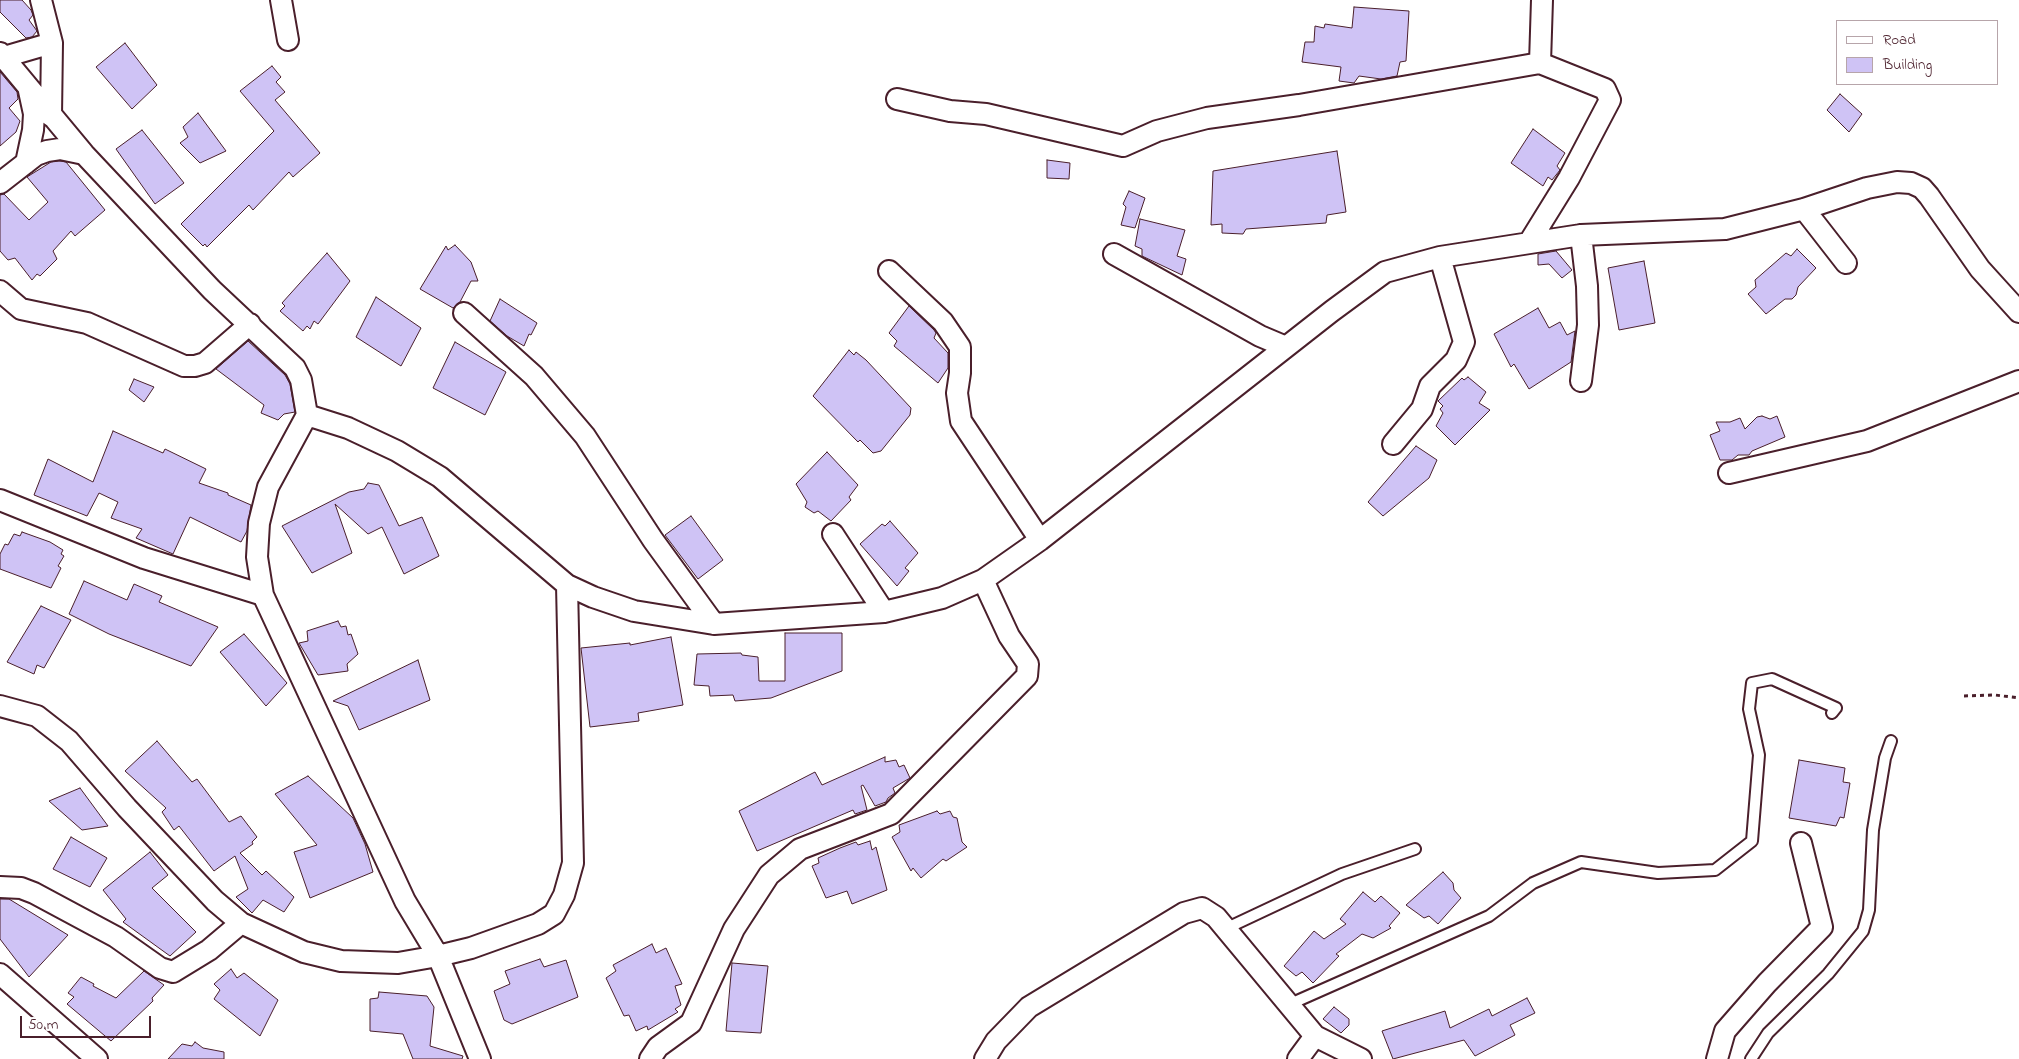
<!DOCTYPE html>
<style>
body{margin:0}
#map{position:relative;width:2019px;height:1059px;overflow:hidden;background:#fff;font-family:"Indie Flower",sans-serif}
canvas{display:block}
.legend{position:absolute;left:1836px;top:20px;width:162px;height:65px;box-sizing:border-box;background:#fff;border:1px solid #b7a5aa;margin:0;padding:6px 9px;list-style:none;font-size:15px;color:#4a1f2b}
.legend li{display:flex;align-items:center;gap:10px;height:25px}
.legend b{width:25px;border:1px solid #b7a5aa}
.scale{position:absolute;left:20px;top:1016px;width:131px;height:22px;box-sizing:border-box;border:2px solid #4a1f2b;border-top:0;padding-left:6px;font-size:15px;line-height:18px;white-space:nowrap;color:#4a1f2b;-webkit-text-stroke:4px #fff;paint-order:stroke}
</style>
<div id="map">
<canvas width="2019" height="1059"></canvas>
<ul class="legend">
<li><b style="height:6px;background:#fff"></b>Road</li>
<li><b style="height:14px;background:#cfc3f5"></b>Building</li>
</ul>
<div class="scale">50 m</div>
</div>
<script>
const g = document.querySelector('canvas').getContext('2d');
g.lineJoin = 'round';
function paint(path, color) { g.fillStyle = color; g.fill(path, 'evenodd'); }
const poly = rows => new Path2D(rows.map(r => 'M' + r).join(''));
function trace(path, color, width, dash) { g.strokeStyle = color; g.lineWidth = width; g.lineCap = dash ? 'butt' : 'round'; g.setLineDash(dash || []); g.stroke(path); }
const building = poly([
 [0,0,22,0,31,10,33,15,29,20,37,31,32,37,26,38,0,12,0,0],
 [1354,7,1409,11,1406,61,1400,62,1397,76,1381,79,1359,76,1354,83,1339,81,1341,67,1302,62,1305,42,1314,42,1315,26,1324,28,1325,24,1352,28,1354,7],
 [125,43,157,85,132,109,96,67,125,43],
 [272,66,281,77,276,82,285,92,275,100,320,153,293,177,289,172,253,210,249,205,207,247,205,244,203,246,181,224,274,131,240,91,272,66],
 [0,72,17,92,18,99,9,108,20,121,16,132,0,146,0,72],
 [1840,94,1862,114,1849,132,1827,110,1840,94],
 [198,113,226,151,200,163,180,143,188,137,183,127,198,113],
 [1533,129,1565,153,1557,166,1560,170,1552,180,1548,177,1543,186,1511,163,1533,129],
 [142,130,184,183,155,204,116,149,142,130],
 [1337,151,1346,212,1327,215,1326,223,1246,229,1243,234,1222,233,1222,224,1211,225,1213,171,1337,151],
 [1047,160,1070,163,1069,179,1047,178,1047,160],
 [60,161,66,162,105,210,75,236,71,231,53,251,57,259,40,276,37,274,32,280,15,258,8,260,0,251,0,195,4,194,29,220,48,202,27,177,51,162,60,161],
 [1129,191,1145,198,1135,228,1121,225,1126,207,1123,204,1129,191],
 [1140,219,1185,230,1177,256,1186,259,1182,275,1142,256,1142,249,1135,246,1140,219],
 [455,245,471,262,478,281,471,281,460,302,453,308,420,289,446,246,448,250,455,245],
 [1797,249,1816,268,1798,287,1796,295,1792,299,1785,299,1766,314,1748,294,1756,287,1755,280,1786,253,1791,256,1797,249],
 [1556,251,1572,270,1562,278,1549,264,1538,265,1538,254,1556,251],
 [327,253,350,281,318,324,314,321,310,329,307,326,303,331,280,311,285,306,282,303,327,253],
 [1644,261,1655,323,1619,330,1608,268,1644,261],
 [376,297,421,328,401,366,356,337,376,297],
 [500,299,537,323,531,335,529,334,524,346,507,336,490,321,500,299],
 [909,306,934,330,936,333,934,338,948,353,948,368,938,383,894,346,897,341,889,333,909,306],
 [1538,308,1549,328,1560,322,1567,335,1575,331,1571,362,1529,389,1514,364,1511,367,1494,334,1538,308],
 [248,341,285,375,290,384,295,412,284,414,278,420,261,413,264,405,216,369,248,341],
 [455,342,506,372,485,415,433,388,455,342],
 [849,350,854,355,856,352,866,360,911,408,910,415,881,451,873,453,860,440,858,442,813,396,849,350],
 [1468,377,1486,392,1479,403,1490,410,1455,445,1436,426,1443,413,1440,409,1443,406,1438,401,1462,378,1464,380,1468,377],
 [134,379,154,387,144,402,129,390,134,379],
 [1762,416,1770,419,1777,416,1785,437,1752,451,1749,455,1738,455,1732,460,1720,460,1710,435,1720,431,1716,422,1730,422,1740,418,1745,429,1757,417,1762,416],
 [113,431,163,453,165,449,206,469,199,483,228,493,228,495,251,505,247,531,241,542,190,517,173,554,136,538,142,529,111,518,118,502,99,493,87,516,34,495,48,459,93,482,113,431],
 [1416,446,1437,460,1429,478,1383,516,1368,502,1416,446],
 [827,452,858,485,849,497,851,500,831,521,818,511,814,513,805,507,807,502,796,484,827,452],
 [368,483,379,485,399,526,422,517,439,556,404,574,382,527,368,534,335,504,352,553,312,573,282,526,349,492,364,489,368,483],
 [691,516,723,560,698,579,665,535,691,516],
 [890,521,918,553,905,568,909,571,897,586,860,544,882,524,885,526,890,521],
 [22,532,50,542,63,550,61,554,64,556,58,566,61,568,51,588,0,569,0,554,5,544,8,545,14,534,20,536,22,532],
 [84,581,127,600,134,584,162,596,159,602,218,627,191,666,109,634,69,614,84,581],
 [41,606,71,620,44,668,37,665,34,674,7,662,41,606],
 [338,621,341,627,346,626,348,635,351,634,358,654,347,664,348,671,318,675,299,643,308,641,307,631,338,621],
 [785,633,842,633,842,671,771,698,735,701,733,695,710,696,709,686,694,685,697,654,741,653,742,655,758,657,759,681,785,681,785,633],
 [244,634,287,683,266,706,220,652,244,634],
 [671,637,683,705,638,713,639,721,590,727,581,648,630,643,630,645,671,637],
 [418,660,430,700,359,730,348,706,333,701,418,660],
 [157,741,192,782,197,779,229,822,241,816,257,837,252,842,253,844,240,853,262,875,266,871,294,897,284,912,263,900,252,913,236,897,248,889,235,856,214,871,179,826,174,830,162,812,166,808,125,771,157,741],
 [885,757,885,762,896,760,899,767,904,765,910,778,893,788,895,793,888,798,886,802,875,806,863,785,861,786,867,810,855,814,853,810,757,851,739,811,815,772,822,785,885,757],
 [1799,760,1845,768,1843,782,1850,783,1844,818,1840,817,1836,826,1789,818,1799,760],
 [308,776,353,818,365,844,373,872,310,898,294,852,317,845,275,794,308,776],
 [80,788,108,826,82,830,49,801,80,788],
 [937,811,940,814,950,811,953,817,957,818,962,842,967,847,946,861,943,859,921,878,913,868,911,871,892,837,900,832,899,825,937,811],
 [71,837,107,858,90,887,53,869,71,837],
 [870,841,872,850,876,847,887,890,852,904,847,891,826,898,812,866,819,863,818,858,840,848,856,842,858,845,870,841],
 [150,852,168,875,152,888,196,932,170,956,123,922,126,919,103,890,150,852],
 [1443,872,1453,883,1454,890,1461,898,1438,924,1429,916,1424,918,1406,905,1443,872],
 [1363,892,1375,902,1381,896,1400,913,1389,926,1391,928,1373,938,1362,934,1336,954,1339,956,1313,983,1302,972,1296,976,1284,966,1314,931,1324,939,1346,924,1340,919,1363,892],
 [0,899,9,899,68,935,29,977,0,939,0,899],
 [652,944,656,953,666,948,682,984,675,986,681,1005,675,1009,678,1012,648,1030,647,1026,636,1031,629,1015,624,1016,606,978,616,971,613,965,652,944],
 [540,959,544,967,566,960,578,997,512,1024,504,1020,494,991,510,984,505,971,540,959],
 [732,963,768,966,761,1033,726,1031,732,963],
 [231,969,237,978,244,973,278,1000,260,1036,214,999,220,990,214,984,231,969],
 [144,971,164,985,152,998,153,1001,111,1041,67,1004,74,997,68,993,81,977,94,984,93,986,116,998,144,971],
 [379,992,427,996,434,1007,430,1046,463,1056,462,1059,413,1059,403,1034,370,1031,370,999,378,998,379,992],
 [1527,998,1535,1013,1510,1025,1515,1035,1475,1056,1464,1040,1393,1059,1382,1031,1445,1011,1450,1028,1489,1009,1492,1016,1527,998],
 [1334,1007,1349,1019,1349,1025,1341,1033,1323,1019,1334,1007],
 [195,1042,203,1048,224,1052,224,1059,168,1059,182,1044,192,1046,195,1042]
]);
paint(building, '#cfc3f5');
trace(building, '#4a1f2b', 1);
const lane = poly([
 [1225,929,1342,874,1415,849],
 [1288,1005,1489,916,1533,883,1581,862,1658,873,1715,870,1752,841,1759,755,1749,709,1752,683,1772,679,1836,708,1832,713],
 [1751,1059,1768,1033,1828,974,1863,931,1869,910,1873,830,1885,758,1891,741]
]);
const street = poly([
 [41,0,52,43,51,116],
 [281,0,288,40],
 [0,53,84,154,212,290,295,368,301,380,307,415,268,487,259,523,257,557,263,595,405,901,438,956,480,1059],
 [4,57,52,43],
 [1540,63,1542,0],
 [897,99,950,111,986,114,1123,146,1157,131,1207,118,1299,105,1540,63,1605,89,1610,100,1569,178,1530,241],
 [26,163,33,130,34,114,29,91],
 [0,183,36,155,47,151,60,149,84,154],
 [1804,209,1846,263],
 [1114,254,1260,336,1286,347],
 [889,271,943,322,960,347,960,373,957,393,961,421,1040,540],
 [0,291,21,309,87,323,184,366,195,366,205,363,250,324],
 [464,313,534,376,585,436,653,540,714,624],
 [1581,381,1588,325,1587,286,1581,235],
 [307,415,348,428,397,451,440,477,567,585,593,597,634,611,714,624,884,612,942,598,983,580,1040,540,1332,311,1385,272,1440,257,1581,235,1725,229,1804,209,1867,188,1897,182,1911,183,1922,188,1929,196,1980,269,2019,312],
 [1393,444,1422,409,1430,386,1456,360,1464,342,1440,257],
 [1729,473,1867,441,2019,381],
 [0,500,144,558,263,595],
 [833,534,884,612],
 [0,706,37,716,69,741,127,808,215,901,241,923,304,952,341,961,398,963,438,956,471,948,538,924,554,914,564,895,573,863,567,585],
 [0,887,21,888,34,893,116,937,160,968,173,972,209,950,241,923],
 [0,974,97,1059],
 [650,1059,658,1047,691,1023,734,929,769,875,800,849,891,814,1027,676,1028,664,1009,636,983,580],
 [985,1059,996,1041,1029,1007,1184,913,1202,908,1216,917,1315,1036,1361,1059],
 [1298,1059,1315,1036],
 [1717,1059,1725,1031,1767,983,1822,927,1801,843]
]);
trace(lane, '#4a1f2b', 14);
trace(street, '#4a1f2b', 24);
trace(poly([
 [1964,696,1995,695,2019,698]
]), '#4a1f2b', 3, [4, 4]);
trace(lane, '#fff', 10);
trace(street, '#fff', 20);
</script>
